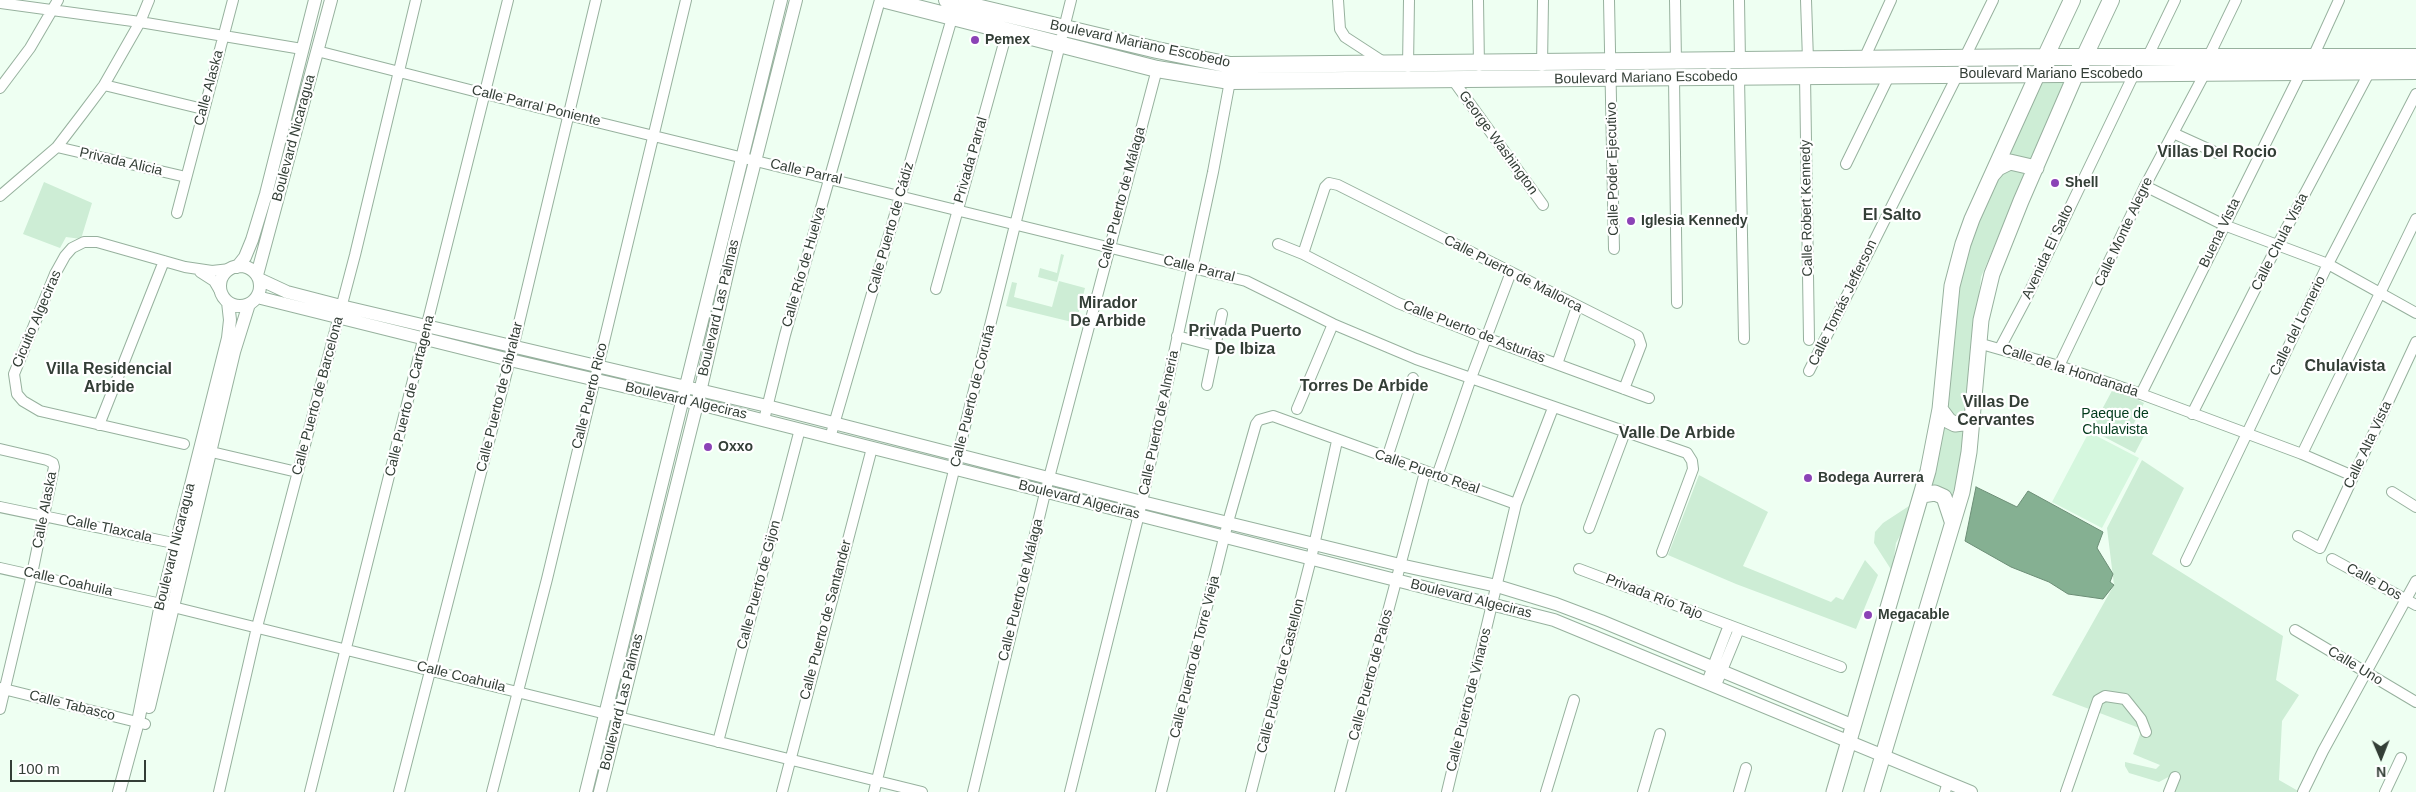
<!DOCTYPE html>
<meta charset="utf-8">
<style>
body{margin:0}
#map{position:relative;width:2416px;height:792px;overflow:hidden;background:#eefff2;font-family:Helvetica,sans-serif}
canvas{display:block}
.north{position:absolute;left:2356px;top:732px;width:50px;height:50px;-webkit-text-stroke:4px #fff;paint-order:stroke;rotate:179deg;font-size:14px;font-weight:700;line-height:20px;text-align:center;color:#333e36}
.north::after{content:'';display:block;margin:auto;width:18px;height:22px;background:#333e36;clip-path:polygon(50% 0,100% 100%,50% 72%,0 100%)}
.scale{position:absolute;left:10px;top:760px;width:136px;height:22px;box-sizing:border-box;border:2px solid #333e36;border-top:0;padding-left:6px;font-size:15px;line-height:18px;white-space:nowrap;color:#333e36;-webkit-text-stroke:4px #fff;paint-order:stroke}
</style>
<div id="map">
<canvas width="2416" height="792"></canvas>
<div class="north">N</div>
<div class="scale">100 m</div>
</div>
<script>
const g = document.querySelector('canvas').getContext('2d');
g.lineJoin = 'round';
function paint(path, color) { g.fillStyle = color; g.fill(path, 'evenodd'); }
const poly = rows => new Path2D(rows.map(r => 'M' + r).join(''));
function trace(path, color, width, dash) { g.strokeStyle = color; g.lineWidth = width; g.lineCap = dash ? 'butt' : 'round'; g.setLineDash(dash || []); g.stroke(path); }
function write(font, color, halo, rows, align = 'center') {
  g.font = font + ' Helvetica,sans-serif'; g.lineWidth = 4.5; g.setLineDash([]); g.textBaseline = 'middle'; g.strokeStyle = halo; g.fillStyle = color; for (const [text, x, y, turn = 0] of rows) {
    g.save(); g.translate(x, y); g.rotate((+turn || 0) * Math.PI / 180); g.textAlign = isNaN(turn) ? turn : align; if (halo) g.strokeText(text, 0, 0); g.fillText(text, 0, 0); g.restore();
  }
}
paint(poly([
 [2089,432,2139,458,2102,528,2052,502]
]), '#d5f7de');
paint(poly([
 [2041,81,2064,83,1981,277,1960,476,1949,502,1929,491,1950,339,1966,244],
 [44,182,92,203,81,239,66,237,60,248,23,234],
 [1061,254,1064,255,1057,282,1038,277,1040,268,1057,273],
 [1059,281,1085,288,1076,323,1006,306,1012,282,1017,283,1014,297,1052,307],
 [2114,387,2144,403,2133,425,2146,432,2135,453,2091,430],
 [2142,460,2184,488,2152,554,2283,636,2276,680,2299,695,2282,721,2279,780,2300,792,2174,792,2172,775,2159,782,2129,773,2125,766,2125,762,2156,769,2160,765,2133,754,2142,729,2052,695,2114,585,2107,528],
 [1699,475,1768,512,1743,566,1831,602,1836,597,1843,600,1865,560,1878,575,1856,629,1736,584,1668,555],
 [1909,506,1908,521,1896,543,1892,571,1874,543,1875,532,1883,523]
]), '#cdedd5');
const water = poly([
 [1976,487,2017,507,2028,491,2103,532,2097,548,2113,574,2110,582,2114,585,2103,599,2068,594,2049,582,2011,567,1965,541,1976,487]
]);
paint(water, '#85b092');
trace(water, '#6c8e76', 1);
const minor = poly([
 [1338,0,1340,29,1345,37,1385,63],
 [1478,0,1479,66],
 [1609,0,1614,249],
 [1675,0,1676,61],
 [1739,0,1740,61],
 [1806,0,1808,60],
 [0,3,140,22,302,49],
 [317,51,568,115,1246,281,1333,324,1416,359,1687,453,1692,461,1693,469,1662,552],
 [2313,57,2339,0],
 [2147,58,2175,0],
 [2208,58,2236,0],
 [1864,59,1891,0],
 [1964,59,1993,0],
 [1542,66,1543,0],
 [1408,67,1409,0],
 [1805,75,1809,340],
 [1739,77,1744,339],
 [1674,78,1677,303],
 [1453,80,1543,205],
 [104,85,203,109],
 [0,88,30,48,58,0],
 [2173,133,2217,153],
 [57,147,186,177],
 [1846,164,1890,74],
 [2145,186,2224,225,2328,264,2416,313],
 [0,196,57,147,83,113,104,85,140,22,149,0],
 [177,213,233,0],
 [1278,244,1303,254,1398,303,1486,338,1649,398],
 [1303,254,1325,187,1329,183,1338,185,1638,336,1641,345,1624,389],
 [200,272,214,281,221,293],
 [936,289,1007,32],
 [1177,336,1215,346],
 [1978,343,2059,366,2141,394,2302,454,2353,476],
 [2000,348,2026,299,2134,74],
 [1557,364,1577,307],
 [2059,366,2145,186,2205,73],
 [1809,371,1958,74],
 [1207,385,1222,314],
 [2141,394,2301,72],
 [1297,409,1333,324],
 [2192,414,2277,246,2370,71],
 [764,420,785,335,880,0],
 [99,425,164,261],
 [830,438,952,18],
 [184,444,40,411,23,401,17,394,14,374,55,274,65,256,72,248,84,242,97,242,185,267,212,271,230,269],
 [0,449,47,460,53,463,54,467,32,574,0,709],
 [203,450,297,472],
 [2302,454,2416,219],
 [1387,458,1413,378],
 [1437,476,1471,378,1511,272],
 [2392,492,2416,507],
 [0,507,183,545],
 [1589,528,1625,432],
 [2298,536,2320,548,2416,342],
 [2332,559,2416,605],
 [2186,561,2328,264,2416,94],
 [0,568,161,604,922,792],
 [1579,569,1841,667],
 [2295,630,2416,702],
 [1707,682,1729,625],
 [1716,685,1739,629],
 [0,688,145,724],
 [718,742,800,429],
 [219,792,257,627,355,255,416,0],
 [310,792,508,0],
 [399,792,513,348,596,0],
 [492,792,547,579,686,0],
 [782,792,872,448],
 [874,792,1071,0],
 [973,792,1045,493,1157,69],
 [1070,792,1142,502,1213,172,1230,81],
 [1161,792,1228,522,1256,424,1259,420,1273,416,1516,504],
 [1251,792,1311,559,1337,441],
 [1340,792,1425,472],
 [1447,792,1516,504,1553,408],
 [1546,792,1574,700],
 [1643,792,1660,734],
 [1739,792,1746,768],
 [1945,792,1948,782],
 [2066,792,2098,700,2105,696,2125,699,2141,719,2146,732],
 [2169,792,2175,777],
 [2303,792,2323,751,2416,581],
 [2385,792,2401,758]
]);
const tertiary = poly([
 '220 286a20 20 0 1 1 40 0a20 20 0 1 1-40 0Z',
 [237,267,245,257,252,240,266,194,315,0],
 [257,275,331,0],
 [259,279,287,292,341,306,767,406,1142,502,1400,565,1497,586,1556,604,1601,621,1854,726],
 [257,297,510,360,683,400,1554,620,1971,792],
 [149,707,234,352,249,304],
 [119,792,138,722,161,604,228,338,230,320,228,302],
 [586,792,781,0],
 [600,792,700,392,734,244,796,0]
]);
const secondary = poly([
 [1992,175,1998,168,2010,162,2036,168],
 [1940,409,1949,421,1955,424,1963,423,1973,416],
 [1922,495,1935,493,1944,497,1952,521],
 [1834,792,1928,471,1940,409,1952,286,1963,244,1972,219,2038,73],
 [1872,792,1962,492,1969,452,1981,320,1992,274,2021,201,2076,74]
]);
const primary = poly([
 [886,0,1157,69,1230,81,2416,71],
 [947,0,1157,50,1230,65,2045,57,2416,57],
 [2042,64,2072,0],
 [2080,66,2111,0]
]);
trace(minor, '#97b19e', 12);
trace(tertiary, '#97b19e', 14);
trace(secondary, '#97b19e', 17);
trace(primary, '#97b19e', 18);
trace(minor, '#fff', 10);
trace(tertiary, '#fff', 12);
trace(secondary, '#fff', 15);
trace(primary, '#fff', 16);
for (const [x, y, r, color] of [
 [975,40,5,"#8b43b6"],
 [2055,183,5,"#8b43b6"],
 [1631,221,5,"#8b43b6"],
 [708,447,5,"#8b43b6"],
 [1808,478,5,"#8b43b6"],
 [1868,615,5,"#8b43b6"]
]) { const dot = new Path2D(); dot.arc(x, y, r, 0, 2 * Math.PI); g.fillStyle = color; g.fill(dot); trace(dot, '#fff', 2); }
write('bold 14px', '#333e36', '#fff', [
 ["Pemex",985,40],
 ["Shell",2065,183],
 ["Iglesia Kennedy",1641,221],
 ["Oxxo",718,447],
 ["Bodega Aurrera",1818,478],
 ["Megacable",1878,615]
], 'left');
write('14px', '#333e36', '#fff', [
 ["Boulevard Mariano Escobedo",1140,44,12],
 ["Boulevard Mariano Escobedo",2051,74],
 ["Boulevard Mariano Escobedo",1646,78,-1],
 ["Calle Alaska",209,88,-75],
 ["Calle Parral Poniente",536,106,14],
 ["Boulevard Nicaragua",294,138,-75],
 ["George Washington",1498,143,54],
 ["Privada Parral",971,160,-74],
 ["Privada Alicia",121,162,13],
 ["Calle Poder Ejecutivo",1613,169,-91],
 ["Calle Parral",806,172,13],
 ["Calle Puerto de Málaga",1122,198,-75],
 ["Calle Robert Kennedy",1807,208,-91],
 ["Calle Puerto de Cádiz",891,228,-74],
 ["Calle Monte Alegre",2124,232,-65],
 ["Buena Vista",2220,233,-64],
 ["Calle Chula Vista",2280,242,-63],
 ["Avenida El Salto",2048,252,-65],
 ["Calle Río de Huelva",804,267,-74],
 ["Calle Parral",1199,269,14],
 ["Calle Puerto de Mallorca",1513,274,27],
 ["Calle Tomás Jefferson",1843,303,-64],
 ["Boulevard Las Palmas",719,308,-77],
 ["Cicuito Algeciras",37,319,-67],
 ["Calle del Lomerio",2298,326,-64],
 ["Calle Puerto de Asturias",1474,332,21],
 ["Calle de la Hondanada",2070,371,18],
 ["Calle Puerto de Barcelona",318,396,-75],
 ["Calle Puerto de Cartagena",410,396,-76],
 ["Calle Puerto Rico",590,396,-76],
 ["Calle Puerto de Coruña",973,396,-76],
 ["Calle Puerto de Gibraltar",500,397,-76],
 ["Boulevard Algeciras",686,401,13],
 ["Calle Puerto de Almeria",1159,423,-78],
 ["Calle Alta Vista",2368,445,-65],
 ["Calle Puerto Real",1427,472,19],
 ["Boulevard Algeciras",1079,500,14],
 ["Calle Alaska",45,510,-79],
 ["Calle Tlaxcala",109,529,12],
 ["Boulevard Nicaragua",175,547,-76],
 ["Calle Coahuila",68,582,13],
 ["Calle Dos",2374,582,29],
 ["Calle Puerto de Gijon",759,585,-75],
 ["Calle Puerto de Málaga",1021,590,-76],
 ["Privada Río Tajo",1654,597,21],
 ["Boulevard Algeciras",1471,599,14],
 ["Calle Puerto de Santander",826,620,-75],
 ["Calle Puerto de Torre Vieja",1195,657,-76],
 ["Calle Uno",2355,666,31],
 ["Calle Puerto de Palos",1371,675,-75],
 ["Calle Puerto de Castellon",1281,676,-76],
 ["Calle Coahuila",461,677,14],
 ["Calle Puerto de Vinaros",1469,700,-76],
 ["Boulevard Las Palmas",622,702,-76],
 ["Calle Tabasco",72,706,14]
]);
write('14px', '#023a1c', '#fff', [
 ["Paeque de",2115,414],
 ["Chulavista",2115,430]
]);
write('bold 16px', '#333e36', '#fff', [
 ["Villas Del Rocio",2217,153],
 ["El Salto",1892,216],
 ["Mirador",1108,304],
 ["De Arbide",1108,322],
 ["Privada Puerto",1245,332],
 ["De Ibiza",1245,350],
 ["Chulavista",2345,367],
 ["Villa Residencial",109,370],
 ["Arbide",109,388],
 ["Torres De Arbide",1364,387],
 ["Villas De",1996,403],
 ["Cervantes",1996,421],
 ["Valle De Arbide",1677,434]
]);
</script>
